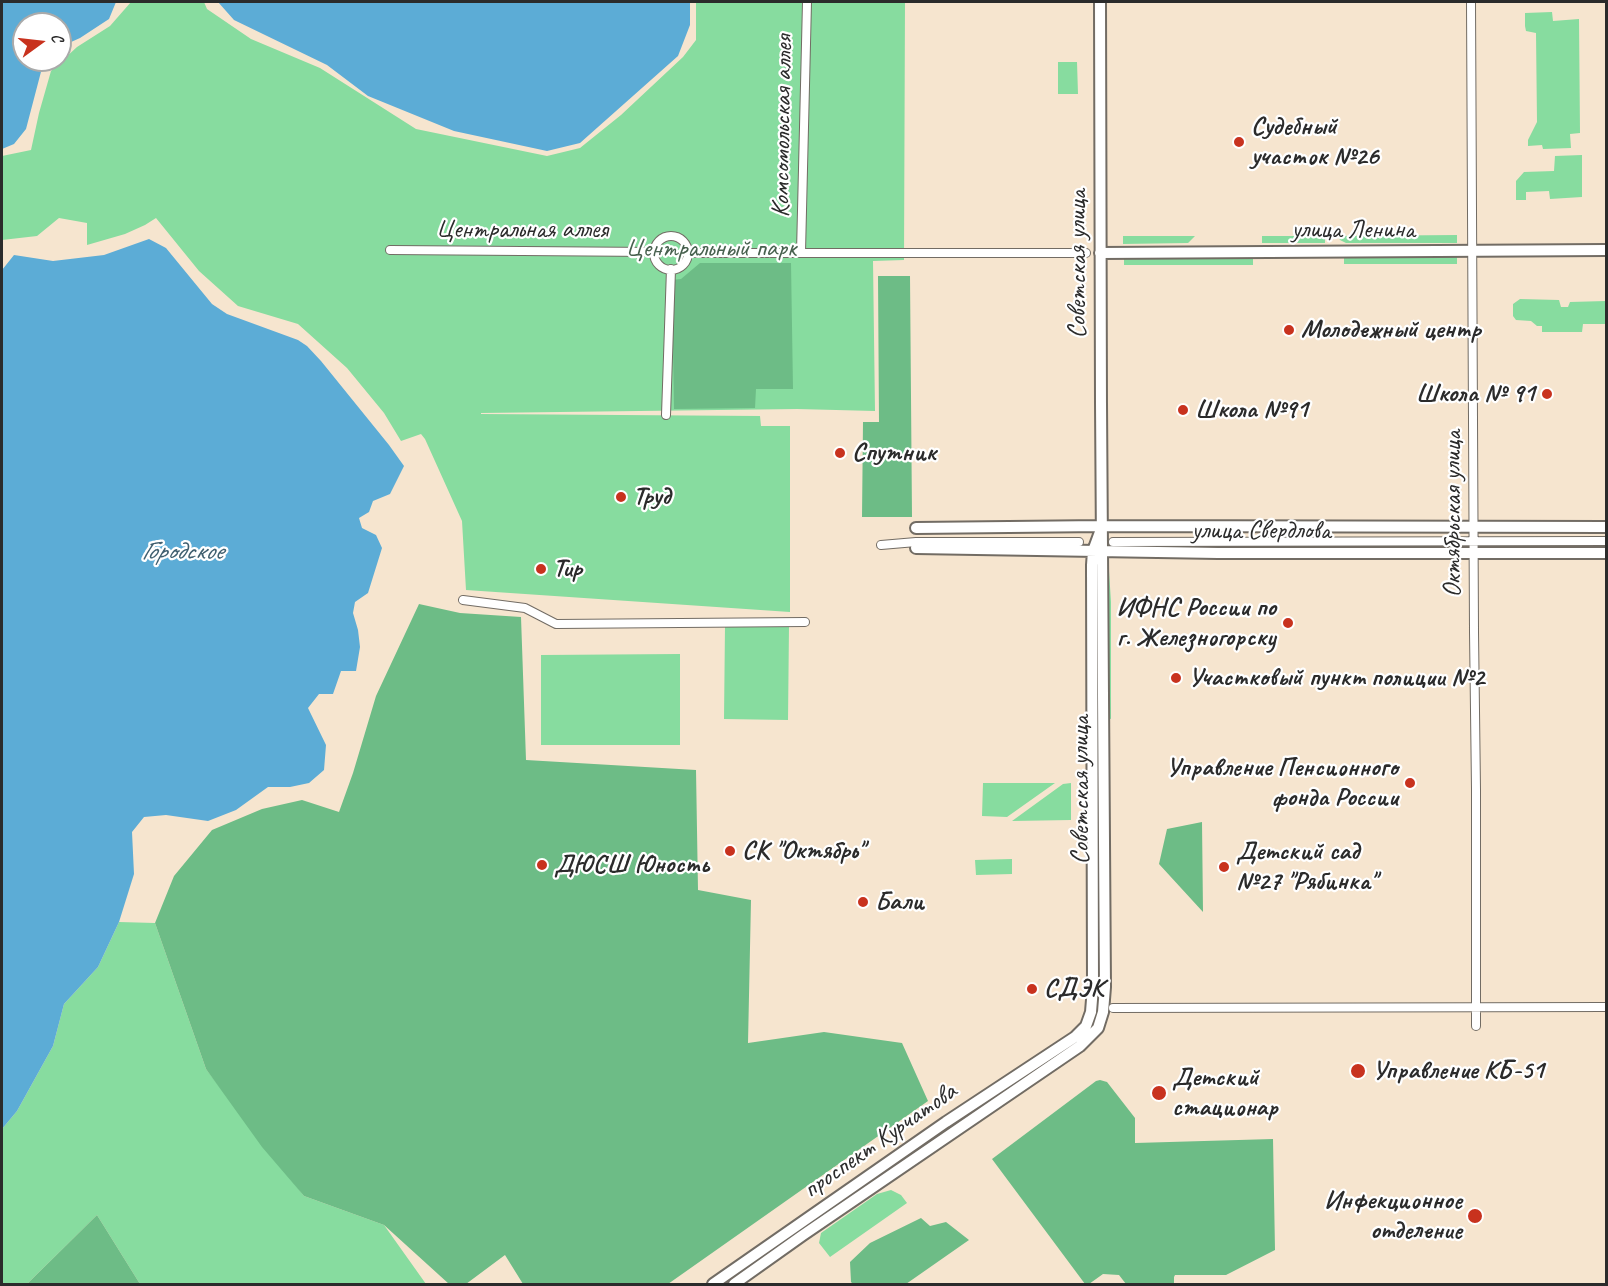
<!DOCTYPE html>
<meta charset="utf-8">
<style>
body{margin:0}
#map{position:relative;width:1608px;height:1286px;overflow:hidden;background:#f6e5cf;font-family:Caveat,sans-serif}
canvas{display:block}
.frame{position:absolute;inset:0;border:3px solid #2b2b2b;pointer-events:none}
.north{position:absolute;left:12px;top:12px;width:60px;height:60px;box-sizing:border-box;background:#fff;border:2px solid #aaa;border-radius:50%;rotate:75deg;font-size:16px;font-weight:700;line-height:24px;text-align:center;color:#2b2b2b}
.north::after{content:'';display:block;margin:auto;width:21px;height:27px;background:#c8321e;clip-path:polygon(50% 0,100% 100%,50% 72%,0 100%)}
</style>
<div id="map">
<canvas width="1608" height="1286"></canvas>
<div class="frame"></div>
<div class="north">С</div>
</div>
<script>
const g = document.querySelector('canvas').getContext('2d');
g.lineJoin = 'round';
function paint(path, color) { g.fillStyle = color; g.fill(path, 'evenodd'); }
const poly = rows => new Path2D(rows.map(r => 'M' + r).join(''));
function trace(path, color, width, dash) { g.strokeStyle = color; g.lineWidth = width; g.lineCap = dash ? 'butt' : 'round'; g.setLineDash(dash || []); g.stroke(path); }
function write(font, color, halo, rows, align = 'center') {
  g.font = font + ' Caveat,sans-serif'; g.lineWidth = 4.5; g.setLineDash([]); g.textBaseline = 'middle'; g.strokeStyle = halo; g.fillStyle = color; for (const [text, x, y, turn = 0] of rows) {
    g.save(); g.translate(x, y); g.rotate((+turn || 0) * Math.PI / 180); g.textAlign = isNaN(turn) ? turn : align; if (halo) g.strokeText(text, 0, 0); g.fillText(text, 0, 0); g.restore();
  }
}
paint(poly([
 [131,2,204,2,207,9,251,39,320,68,416,129,547,156,580,148,621,115,683,57,696,40,696,2,905,2,904,260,873,261,875,411,797,409,481,413,481,414,760,416,761,426,790,426,790,612,466,590,462,521,425,439,421,434,401,441,384,413,347,368,298,324,238,306,199,271,156,218,145,225,125,234,87,245,87,223,59,218,37,236,2,240,2,156,31,150,39,113,51,71,77,47,110,26],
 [1552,12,1553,21,1579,19,1580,133,1570,134,1571,148,1543,149,1542,145,1528,146,1528,140,1537,122,1536,33,1526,31,1525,26,1525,13],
 [1058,62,1077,62,1078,94,1058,94],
 [1582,155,1582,197,1550,199,1549,191,1526,192,1526,200,1516,200,1516,181,1524,172,1554,171,1555,156],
 [1457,235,1457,243,1346,243,1340,240,1338,236],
 [1123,236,1195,236,1188,243,1123,244],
 [1262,236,1325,236,1325,243,1262,243],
 [1124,255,1253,255,1253,265,1124,265],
 [1344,255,1457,256,1457,264,1344,264],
 [1520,299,1559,300,1561,307,1568,307,1570,302,1606,301,1606,324,1583,324,1582,332,1542,332,1542,326,1537,326,1531,321,1516,320,1513,316,1513,304],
 [1107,569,1109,571,1111,602,1111,719,1107,718],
 [725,626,789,626,788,720,724,719],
 [680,654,680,745,541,745,541,655],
 [983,783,1055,783,1007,817,982,816],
 [1071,783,1071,820,1012,821,1063,784],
 [1012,859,1012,874,976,875,975,860],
 [119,922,155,923,206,1069,304,1196,384,1225,426,1284,140,1284,97,1215,27,1284,2,1284,2,1129,17,1111,53,1046,64,1004,98,967],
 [891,1190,901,1195,907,1203,830,1257,819,1243,821,1233,877,1194]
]), '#87dc9f');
paint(poly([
 [700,263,791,263,793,389,756,389,755,408,674,409,672,280,681,279],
 [878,276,910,276,912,517,862,517,863,422,879,422],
 [419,604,460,613,521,617,526,760,696,770,698,890,751,900,748,1043,824,1032,902,1043,928,1101,668,1284,523,1284,505,1255,466,1284,449,1284,384,1225,304,1196,262,1147,206,1069,155,923,174,876,212,830,262,809,302,800,339,812,353,773,376,696],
 [1202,822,1203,912,1159,864,1167,829],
 [1100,1080,1107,1082,1135,1118,1135,1143,1273,1139,1275,1250,1226,1275,1175,1275,1174,1277,1174,1284,1126,1284,1119,1275,1103,1274,1089,1284,1085,1284,992,1159,1096,1081],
 [97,1215,140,1284,27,1284],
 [921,1218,930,1226,946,1222,969,1240,906,1284,853,1284,851,1282,850,1262,870,1243]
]), '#6dbc86');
paint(poly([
 [2,2,116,2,109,19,80,38,60,47,60,24,24,24,24,60,49,60,42,68,26,129,14,144,2,149],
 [218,2,690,2,690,25,678,56,580,143,547,151,454,131,368,96,327,65,234,20],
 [149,239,166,248,212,304,227,314,298,340,307,346,321,361,389,445,404,466,390,494,373,501,369,512,359,518,362,528,376,535,382,548,368,593,355,602,353,613,358,630,360,647,356,671,341,671,333,694,319,694,308,708,326,745,324,770,309,783,290,787,268,787,236,810,208,821,166,815,144,817,132,832,134,874,119,922,98,967,64,1004,53,1046,17,1111,2,1129,2,270,14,255,53,261,104,255]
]), '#5cacd6');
const street = poly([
 [1471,2,1474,632,1476,789,1476,1026],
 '654 253a17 17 0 1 1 34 0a17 17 0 1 1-34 0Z',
 [390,250,654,252],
 [801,252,807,2],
 [688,253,1086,253],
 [666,415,671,269],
 [1113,542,1606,541],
 [881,545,916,542,1079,542],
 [463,600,525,608,556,624,805,622],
 [1113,1008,1606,1007]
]);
const secondary = poly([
 [1100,253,1606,250],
 [916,528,1102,526,1606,527],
 [916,548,1218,553,1606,553],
 [713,1284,946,1122,1075,1037,1086,1026,1091,1012,1093,987,1092,565,1093,551,1100,532],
 [734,1284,803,1235,1080,1046,1098,1028,1103,1012,1105,987,1101,403,1100,2]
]);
trace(street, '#726c64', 10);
trace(secondary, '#726c64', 14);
trace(street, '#fff', 8);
trace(secondary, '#fff', 10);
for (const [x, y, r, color] of [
 [1239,142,6,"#c8321e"],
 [1289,330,6,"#c8321e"],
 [1547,394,6,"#c8321e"],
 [1183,410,6,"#c8321e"],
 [840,453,6,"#c8321e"],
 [621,497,6,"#c8321e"],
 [541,569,6,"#c8321e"],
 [1288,623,6,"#c8321e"],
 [1176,678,6,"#c8321e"],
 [1410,783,6,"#c8321e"],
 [730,851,6,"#c8321e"],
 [542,865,6,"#c8321e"],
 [1224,867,6,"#c8321e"],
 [863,902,6,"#c8321e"],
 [1032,989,6,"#c8321e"],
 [1358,1071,8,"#c8321e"],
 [1159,1093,8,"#c8321e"],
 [1475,1216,8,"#c8321e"]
]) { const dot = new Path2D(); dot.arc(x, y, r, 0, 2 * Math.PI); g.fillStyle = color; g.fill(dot); trace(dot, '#fff', 2); }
write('26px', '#2b2b2b', '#fff', [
 ["Комсомольская аллея",783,126,-89],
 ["Центральная аллея",522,230],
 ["улица Ленина",1353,230],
 ["Советская улица",1078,264,-90],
 ["Октябрьская улица",1453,514,-90],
 ["улица Свердлова",1261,531],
 ["Советская улица",1081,790,-90],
 ["проспект Курчатова",880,1141,-35]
]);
write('bold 26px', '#2b2b2b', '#fff', [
 ["Судебный",1251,127],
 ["участок №26",1251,157],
 ["Молодежный центр",1301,330],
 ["Школа № 91",1535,394,"right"],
 ["Школа №91",1195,410],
 ["Спутник",852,453],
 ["Труд",633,497],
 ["Тир",553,569],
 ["ИФНС России по",1276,608,"right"],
 ["г. Железногорску",1276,638,"right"],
 ["Участковый пункт полиции №2",1188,678],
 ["Управление Пенсионного",1398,768,"right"],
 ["фонда России",1398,798,"right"],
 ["СК \"Октябрь\"",742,851],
 ["Детский сад",1236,852],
 ["№27 \"Рябинка\"",1236,882],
 ["ДЮСШ Юность",554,865],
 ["Бали",875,902],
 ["СДЭК",1044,989],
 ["Управление КБ-51",1372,1071],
 ["Детский",1172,1078],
 ["стационар",1172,1108],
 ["Инфекционное",1462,1201,"right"],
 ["отделение",1462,1231,"right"]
], 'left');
write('26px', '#47604e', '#fff', [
 ["Центральный парк",711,249]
]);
write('italic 27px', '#3f5f6f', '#fff', [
 ["Городское",182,552]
]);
</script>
